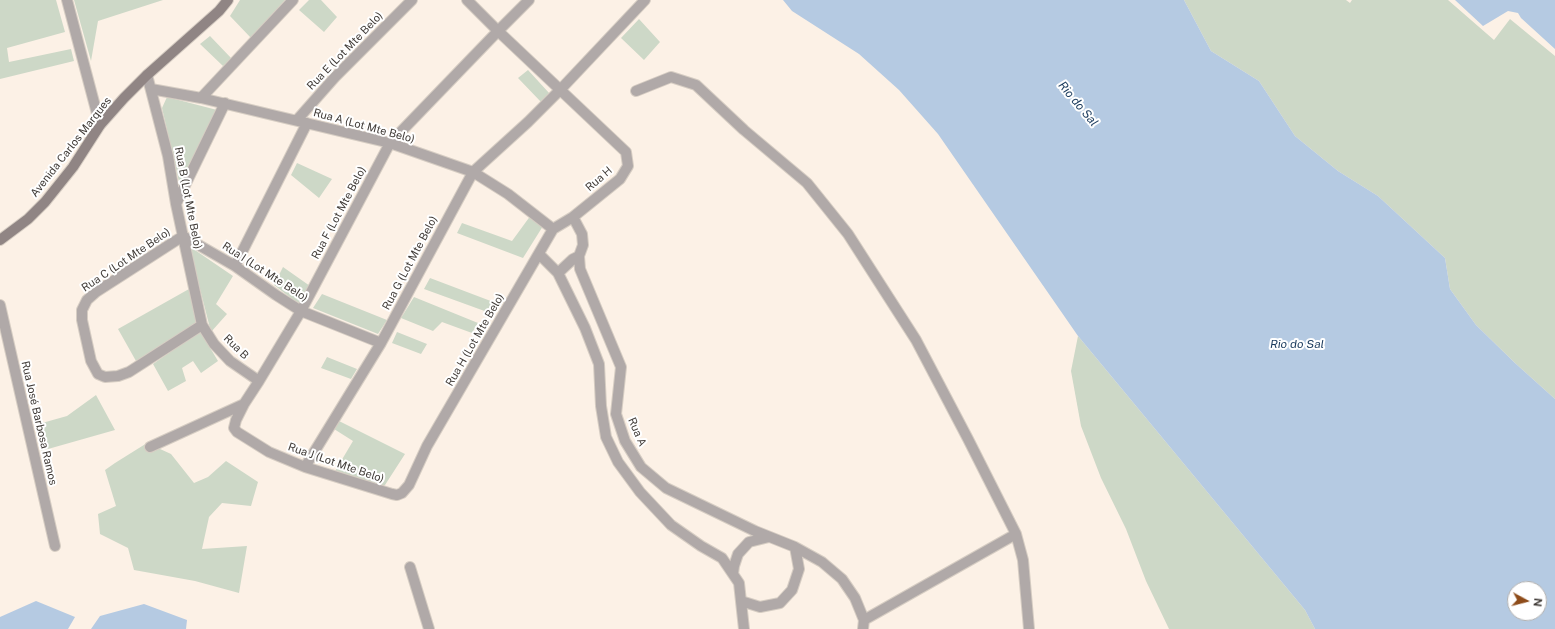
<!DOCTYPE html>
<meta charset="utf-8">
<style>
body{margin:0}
#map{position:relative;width:1555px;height:629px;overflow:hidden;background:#fcf1e6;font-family:"Public Sans",sans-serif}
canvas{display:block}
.north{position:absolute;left:1507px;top:581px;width:40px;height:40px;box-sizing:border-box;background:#fff;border:1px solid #b3b1af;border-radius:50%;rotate:97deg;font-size:11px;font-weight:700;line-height:16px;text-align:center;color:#403b37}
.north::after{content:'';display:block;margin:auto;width:14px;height:18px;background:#8e4c1a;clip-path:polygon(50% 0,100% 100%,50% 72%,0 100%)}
</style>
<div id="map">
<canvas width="1555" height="629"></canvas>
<div class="north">N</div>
</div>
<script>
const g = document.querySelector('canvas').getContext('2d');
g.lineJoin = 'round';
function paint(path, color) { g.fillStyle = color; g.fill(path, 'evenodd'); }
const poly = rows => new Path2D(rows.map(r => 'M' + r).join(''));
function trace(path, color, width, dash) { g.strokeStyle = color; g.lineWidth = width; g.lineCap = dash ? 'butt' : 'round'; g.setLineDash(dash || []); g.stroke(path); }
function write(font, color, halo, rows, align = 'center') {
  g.font = font + ' "Public Sans",sans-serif'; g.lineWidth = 4; g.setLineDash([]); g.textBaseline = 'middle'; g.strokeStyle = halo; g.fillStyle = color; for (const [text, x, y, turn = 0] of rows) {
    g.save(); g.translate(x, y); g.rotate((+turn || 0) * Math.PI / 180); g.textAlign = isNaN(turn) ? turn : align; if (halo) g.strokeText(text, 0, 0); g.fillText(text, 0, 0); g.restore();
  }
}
paint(poly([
 [0,0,56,0,65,32,7,48,9,62,71,49,74,61,0,79],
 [74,0,163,0,98,21,91,61],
 [240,0,285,0,251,38,230,16],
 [309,0,321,0,337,17,324,32,299,10],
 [1184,0,1346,0,1350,3,1352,0,1448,0,1494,40,1510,19,1555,56,1555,399,1515,363,1476,325,1450,289,1445,258,1378,196,1338,171,1295,136,1259,81,1211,51],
 [639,19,660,42,644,60,621,38],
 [210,36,232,59,223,66,200,44],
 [528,70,550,94,541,102,518,78],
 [167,97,217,110,180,186,162,108],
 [297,163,332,179,319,198,291,175],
 [531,215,543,226,523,258,457,233,462,223,512,241],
 [189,246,233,276,216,304,227,314,211,332],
 [283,267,310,286,300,305,274,285],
 [430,278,496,303,490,313,424,289],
 [189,289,197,322,136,361,118,329],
 [322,294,387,320,378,334,313,308],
 [414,297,478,323,472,333,442,322,433,331,401,318],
 [200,331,218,361,201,373,193,361,182,368,186,381,168,391,153,364],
 [397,332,427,344,421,354,392,343],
 [1078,336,1305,610,1315,629,1169,629,1146,581,1126,529,1101,478,1081,426,1071,371],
 [327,357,357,369,351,379,321,368],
 [96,395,115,430,41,451,35,425,67,416],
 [337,420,405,454,385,485,375,491,334,473,353,441,334,429],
 [147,443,171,454,194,483,208,477,226,461,258,482,251,506,222,503,209,517,202,549,247,546,239,593,195,581,134,570,128,548,100,534,98,514,116,506,105,470,115,463]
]), '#cdd8c7');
paint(poly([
 [783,0,1184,0,1211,51,1259,81,1295,136,1338,171,1378,196,1445,258,1450,289,1476,325,1515,363,1555,399,1555,629,1315,629,1305,610,1078,336,938,134,899,90,859,54,792,11],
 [1515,589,1539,589,1539,613,1515,613],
 [1455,0,1555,0,1555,49,1521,18,1518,13,1508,11,1483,26],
 [36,601,75,617,68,629,0,629,0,617],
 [144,604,187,620,186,629,91,629,100,616]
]), '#b5cae2');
const street = poly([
 [67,0,100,125],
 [467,0,498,31,626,152,628,166,620,179,573,217,553,229,427,446,409,485,402,493,397,495,392,494,305,467,269,452,237,432,234,428,236,420,244,404,259,381,301,311,390,143,498,31,529,0],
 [147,75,168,156,176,204,202,325,214,344,230,361,259,381],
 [151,89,201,98,390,143,473,172,508,194,553,229],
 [636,91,671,77,696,85,744,130,807,183,848,234,916,340,968,439,1016,534,1023,560,1029,629],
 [201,98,293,0],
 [297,120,335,77,412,0],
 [176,204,225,103],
 [573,217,582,234,583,245,579,256,580,269,621,367,616,414,625,441,641,467,666,488,755,531,795,547,822,562,842,579,855,598,864,620,863,629],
 [539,254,558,273,585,328,599,364,601,406,606,437,618,462,640,492,671,525,701,546,722,558,739,583,744,629],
 [235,266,307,123],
 [558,273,573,259,579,256],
 [0,305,55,546],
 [202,325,129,372,118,376,105,377,98,374,91,361,82,320,82,310,87,300,96,292,183,236,235,266,276,295,301,311,381,343],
 [150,447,244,404],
 [305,467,381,343,473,172,528,122,560,90,645,0],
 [410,567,429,629],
 [733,574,734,566,738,554,749,542,769,537],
 [741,601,760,607,780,603,792,590,799,569,795,547],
 [864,620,1016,534]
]);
const secondary = poly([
 [0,240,28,219,45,202,73,167,100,125,124,98,147,75,219,11,228,0]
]);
trace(street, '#d6cdc3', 12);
trace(secondary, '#d6cdc3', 12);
trace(street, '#b0a9a8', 10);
trace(secondary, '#908584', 10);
write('11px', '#403b37', '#fff', [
 ["Rua E (Lot Mte Belo)",345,51,-46],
 ["Rua A (Lot Mte Belo)",364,126,15],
 ["Avenida Carlos Marques",71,147,-52],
 ["Rua H",599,179,-41],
 ["Rua B (Lot Mte Belo)",188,198,79],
 ["Rua F (Lot Mte Belo)",339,213,-62],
 ["Rua C (Lot Mte Belo)",126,260,-34],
 ["Rua G (Lot Mte Belo)",410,263,-62],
 ["Rua I (Lot Mte Belo)",265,272,33],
 ["Rua H (Lot Mte Belo)",475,340,-60],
 ["Rua B",236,347,44],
 ["Rua José Barbosa Ramos",39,423,77],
 ["Rua A",637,432,67],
 ["Rua J (Lot Mte Belo)",336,463,19]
]);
write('italic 12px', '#1b3b5d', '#fff', [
 ["Rio do Sal",1078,104,50],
 ["Rio do Sal",1297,344]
]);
</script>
